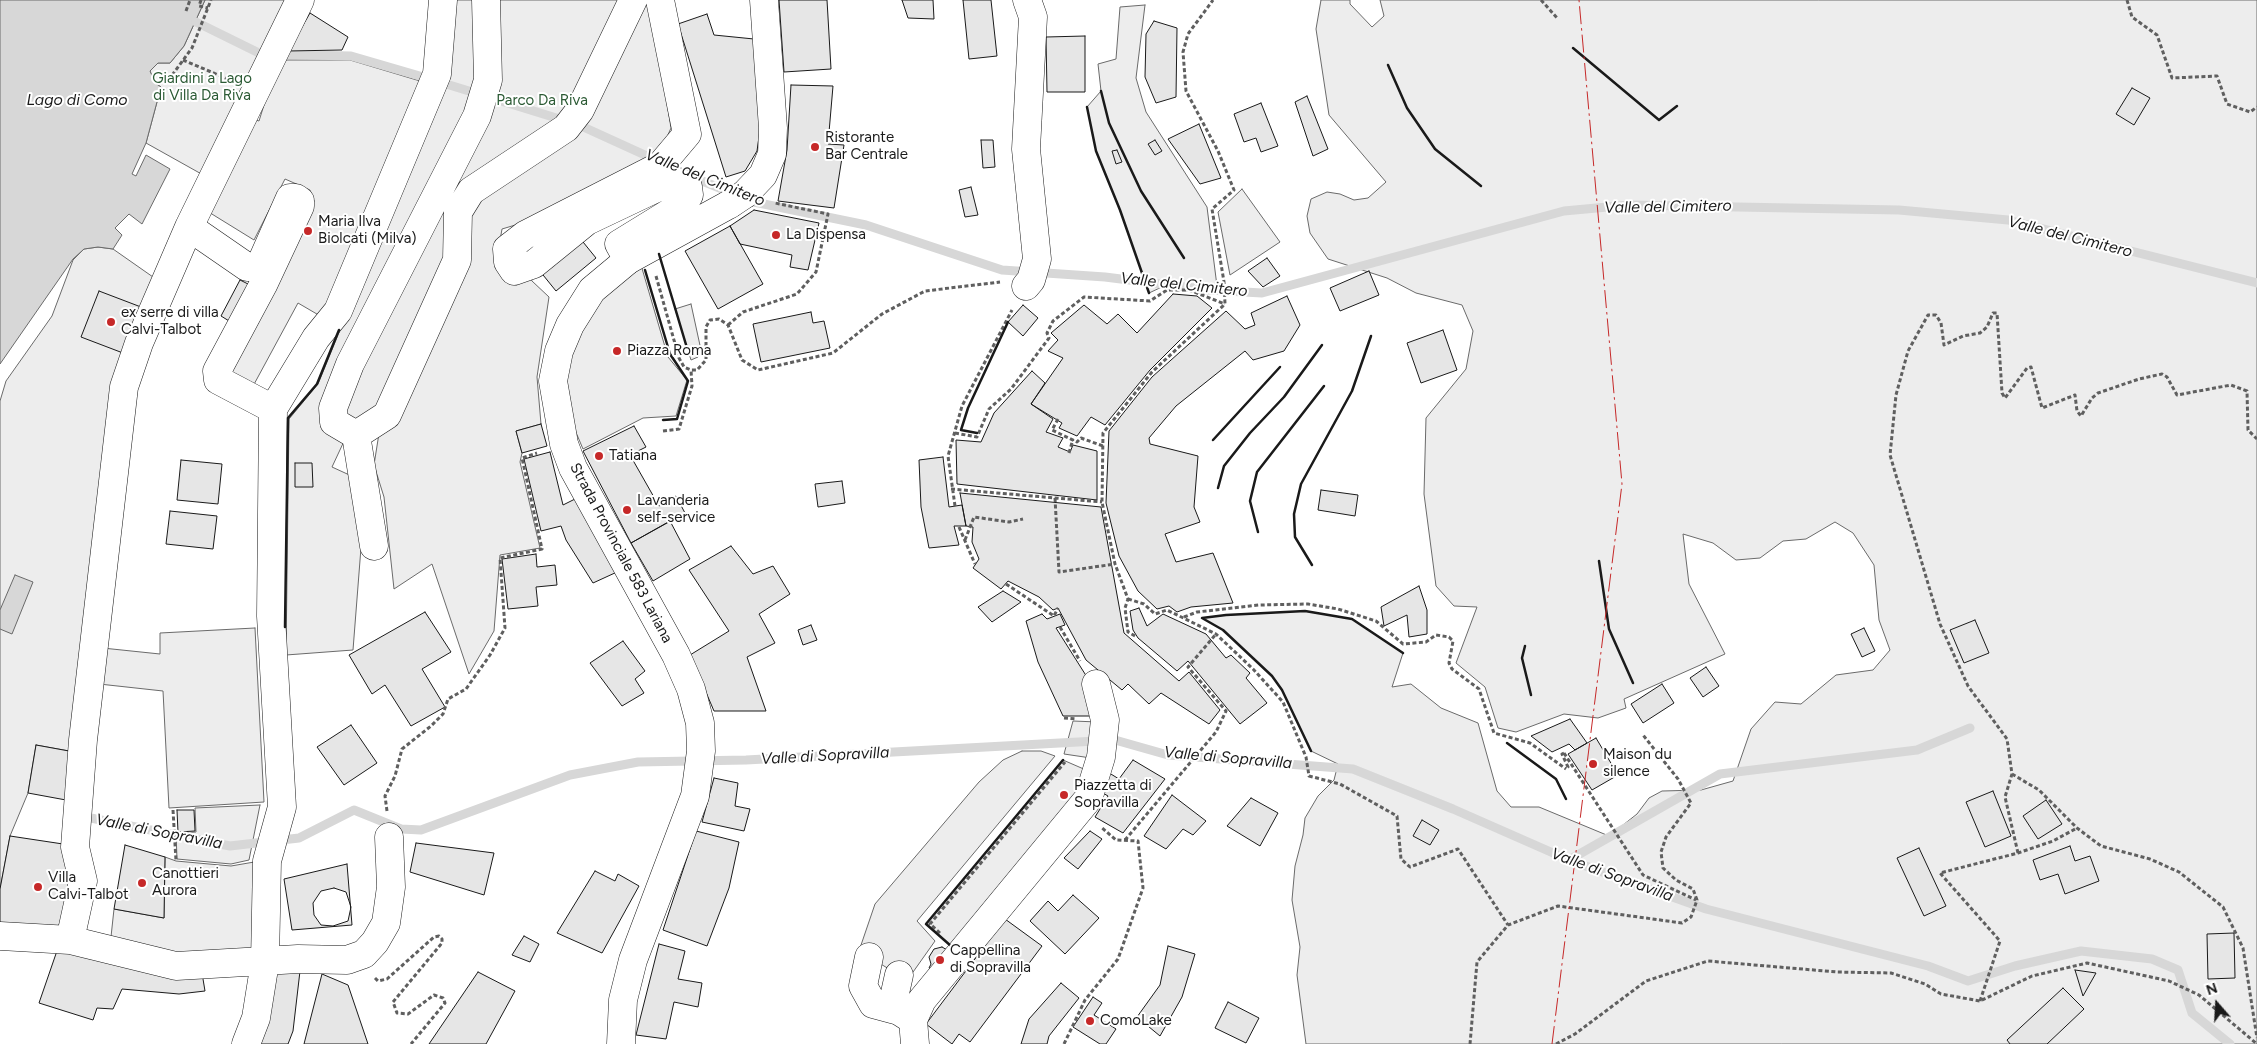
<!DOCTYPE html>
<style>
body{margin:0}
#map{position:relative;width:2257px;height:1044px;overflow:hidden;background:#fff;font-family:Figtree,sans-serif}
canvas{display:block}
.north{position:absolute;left:2192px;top:979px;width:50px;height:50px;-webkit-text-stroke:4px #fff;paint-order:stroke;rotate:341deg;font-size:14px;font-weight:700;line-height:20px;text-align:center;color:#1a1a1a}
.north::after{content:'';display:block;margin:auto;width:18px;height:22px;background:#1a1a1a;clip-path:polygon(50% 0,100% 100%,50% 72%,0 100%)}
</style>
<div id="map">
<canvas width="2257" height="1044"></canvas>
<div class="north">N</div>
</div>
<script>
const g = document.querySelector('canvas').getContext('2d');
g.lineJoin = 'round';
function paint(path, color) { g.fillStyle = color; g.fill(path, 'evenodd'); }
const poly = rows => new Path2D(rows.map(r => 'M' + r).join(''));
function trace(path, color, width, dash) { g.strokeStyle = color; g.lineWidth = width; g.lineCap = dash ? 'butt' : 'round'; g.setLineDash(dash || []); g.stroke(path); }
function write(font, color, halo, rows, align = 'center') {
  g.font = font + ' Figtree,sans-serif'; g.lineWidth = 4; g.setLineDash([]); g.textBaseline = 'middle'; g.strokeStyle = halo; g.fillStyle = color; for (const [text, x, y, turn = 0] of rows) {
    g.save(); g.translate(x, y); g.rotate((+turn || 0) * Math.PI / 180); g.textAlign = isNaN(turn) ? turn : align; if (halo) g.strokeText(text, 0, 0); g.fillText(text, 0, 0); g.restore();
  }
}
const built = poly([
 [205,0,291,0,205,176,146,143,161,87,155,83,150,71,158,63,170,63,184,46,205,0],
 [449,0,653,0,652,9,671,128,662,148,635,165,532,220,502,229,497,258,528,273,532,281,549,297,537,377,541,424,516,431,522,453,520,462,540,548,500,555,494,631,469,674,432,564,394,589,384,497,374,465,380,427,346,437,332,467,356,478,363,522,353,650,286,655,289,419,318,384,340,330,449,0],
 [1321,0,1350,0,1350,4,1372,27,1384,16,1380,0,2257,0,2257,1044,1306,1044,1297,975,1300,947,1292,900,1295,866,1303,835,1305,818,1318,796,1334,780,1338,764,1311,751,1282,690,1272,676,1223,630,1202,618,1226,615,1305,611,1352,619,1403,653,1392,687,1411,684,1441,708,1478,723,1497,791,1511,807,1539,807,1609,836,1637,814,1649,798,1662,791,1701,790,1733,781,1751,729,1775,702,1801,704,1836,675,1873,670,1890,650,1879,620,1874,565,1853,533,1835,522,1806,539,1783,541,1760,558,1736,560,1713,543,1683,534,1689,584,1725,654,1624,699,1626,708,1598,718,1564,714,1516,732,1498,728,1485,687,1456,663,1477,607,1454,606,1436,586,1424,494,1426,418,1466,369,1473,331,1462,305,1416,293,1387,278,1328,259,1310,233,1307,216,1311,199,1327,192,1340,194,1354,200,1368,198,1386,182,1329,115,1316,29,1321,0],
 [1145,5,1136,78,1146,112,1207,207,1218,294,1191,286,1164,286,1149,293,1120,210,1096,151,1087,107,1101,91,1098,64,1116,59,1120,7,1145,5],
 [278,60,350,60,420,81,322,317,298,303,252,388,225,374,314,201,310,190,285,179,254,240,207,211,247,117,259,121,278,60],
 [1242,189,1280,242,1230,275,1218,212,1242,189],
 [98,247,113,249,153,277,69,751,36,745,28,793,10,836,0,889,0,401,6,381,52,316,73,260,84,249,98,247],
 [641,265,668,357,687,380,676,416,643,418,583,449,575,430,565,372,590,308,641,265],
 [691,304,701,350,698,357,691,360,675,309,691,304],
 [255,628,264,802,169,808,163,691,90,683,93,647,160,654,160,633,255,628],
 [1109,679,1109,738,1106,771,951,946,926,924,1063,760,1086,770,1091,758,1064,754,1073,721,1098,722,1092,685,1109,679],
 [1022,751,1041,751,1055,756,917,921,935,941,906,982,899,975,869,957,860,948,875,904,979,782,1003,760,1022,751],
 [260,805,249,860,231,864,177,859,176,833,196,832,195,808,260,805],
 [165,857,176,861,231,866,260,861,256,950,176,963,110,946,114,909,164,918,165,857]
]);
paint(built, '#ededed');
trace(built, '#6a6a6a', 1);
const water = poly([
 [0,0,205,0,184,46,170,63,158,63,150,71,155,83,161,87,146,143,132,174,136,176,146,155,170,169,142,224,129,214,115,228,122,235,113,249,98,247,84,249,73,259,0,364,0,0],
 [15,575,33,582,12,634,0,629,0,610,15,575]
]);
paint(water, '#d7d7d7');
trace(water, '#6a6a6a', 1);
trace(poly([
 [196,22,261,54,351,56,430,79,579,125,658,161],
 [690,176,754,202,866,225,1002,270,1105,277,1208,290,1262,293,1564,211,1629,205,1899,210,2008,220,2257,283],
 [81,816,230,846,299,838,354,810,401,829,421,830,570,775,638,762,746,760,1115,740,1168,755,1353,769,1453,809,1569,860,1706,909,1928,966,1968,981,2015,966,2081,951,2152,959,2178,970,2192,1013,2230,1044],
 [1569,860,1720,774,1917,750,1970,728]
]), '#d7d7d7', 9);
const building = poly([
 [779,0,827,0,831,69,784,72,779,0],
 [902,0,933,0,934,19,908,18,902,0],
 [963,0,991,0,997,56,969,59,963,0],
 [310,13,348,37,342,50,288,51,310,13],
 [707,14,714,35,754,39,764,101,757,151,745,171,726,177,678,24,707,14],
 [1154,21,1177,28,1176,97,1156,103,1145,77,1146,34,1154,21],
 [1085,36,1085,92,1047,92,1046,37,1085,36],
 [791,85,833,86,828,144,844,145,834,208,778,201,787,150,791,85],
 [2132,88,2150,98,2134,125,2116,114,2132,88],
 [1307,96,1328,149,1313,156,1295,102,1307,96],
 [1261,103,1278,146,1261,152,1256,138,1244,142,1234,114,1261,103],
 [1199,124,1221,178,1200,184,1168,139,1199,124],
 [981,140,993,140,995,167,983,168,981,140],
 [1155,140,1162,151,1155,155,1148,144,1155,140],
 [1117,150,1122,162,1116,164,1112,151,1117,150],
 [971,187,978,215,965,217,959,190,971,187],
 [754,210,819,223,808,270,790,267,792,255,740,244,730,226,754,210],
 [730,226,763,284,718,309,685,251,730,226],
 [579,237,596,258,556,291,539,270,579,237],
 [1267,258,1280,276,1263,287,1248,271,1267,258],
 [1369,271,1379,295,1340,311,1330,288,1369,271],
 [240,280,254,287,234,324,221,316,240,280],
 [99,291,141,307,123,353,81,337,99,291],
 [1173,294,1197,296,1212,308,1150,370,1105,425,1091,417,1077,436,1059,428,1062,423,1031,404,1063,358,1048,351,1058,340,1051,333,1084,305,1107,324,1118,314,1137,333,1173,294],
 [1287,296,1300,325,1284,351,1253,360,1245,351,1176,406,1149,438,1150,444,1198,456,1194,507,1200,522,1165,534,1176,562,1213,553,1233,603,1191,607,1177,612,1169,606,1157,609,1138,591,1119,556,1106,503,1109,431,1152,377,1226,311,1245,329,1255,325,1251,313,1287,296],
 [1023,305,1038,318,1023,336,1008,322,1023,305],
 [811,312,813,323,824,321,830,348,761,362,753,324,811,312],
 [1443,330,1457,370,1421,383,1407,343,1443,330],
 [1032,371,1045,383,1031,404,1053,419,1046,432,1063,438,1058,447,1070,452,1073,445,1097,451,1097,500,957,484,956,440,981,442,994,413,1032,371],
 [541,424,547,446,522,453,516,431,541,424],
 [634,426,646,447,630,455,659,506,676,496,685,513,631,543,583,451,634,426],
 [550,452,563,505,575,499,617,572,593,583,566,540,561,526,541,531,524,459,550,452],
 [943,457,949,507,962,505,966,526,954,526,959,545,929,548,921,507,919,460,943,457],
 [181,460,222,464,218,504,177,500,181,460],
 [295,463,312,463,313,487,295,487,295,463],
 [842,481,845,503,818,507,815,484,842,481],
 [1321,490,1358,495,1355,516,1318,510,1321,490],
 [960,493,1101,507,1124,633,1179,681,1189,672,1220,710,1209,724,1161,693,1149,704,1128,684,1122,690,1086,660,1058,608,1053,610,1039,597,1008,581,1001,589,973,568,979,559,972,542,973,527,966,526,960,493],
 [170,511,217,516,213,549,166,544,170,511],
 [670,521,690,559,653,581,631,543,670,521],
 [731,546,753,574,773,566,790,594,759,614,775,643,747,657,766,711,714,711,690,655,729,631,689,570,731,546],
 [536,554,537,567,555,565,557,585,536,587,538,606,508,609,502,559,536,554],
 [1419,586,1427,610,1427,634,1409,637,1407,615,1384,626,1381,607,1419,586],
 [1003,591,1021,602,992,622,978,607,1003,591],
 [1139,608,1147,626,1163,614,1206,634,1226,658,1231,655,1250,673,1246,678,1267,703,1240,724,1188,661,1177,671,1138,638,1133,630,1130,611,1139,608],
 [425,612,451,652,422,669,445,707,411,726,385,685,372,694,349,655,425,612],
 [1042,614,1047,619,1060,614,1065,625,1056,628,1092,685,1097,716,1063,716,1038,662,1026,621,1042,614],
 [1975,620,1989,653,1964,663,1950,630,1975,620],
 [811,625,817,640,803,645,798,630,811,625],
 [1864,628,1875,651,1862,657,1851,634,1864,628],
 [623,641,645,671,635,679,644,693,622,706,590,663,623,641],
 [1706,667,1719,686,1703,697,1690,678,1706,667],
 [1662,684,1674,703,1643,723,1631,704,1662,684],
 [1570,719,1587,743,1575,750,1569,744,1552,752,1531,736,1570,719],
 [351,725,377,763,344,785,317,747,351,725],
 [1596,738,1618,775,1592,790,1568,754,1596,738],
 [36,745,69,751,66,800,28,793,36,745],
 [1133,760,1165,779,1123,833,1095,817,1108,796,1096,789,1106,771,1119,779,1133,760],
 [714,778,738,783,735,806,750,809,744,831,702,822,714,778],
 [1993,791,2011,836,1985,847,1966,802,1993,791],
 [1172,795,1206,821,1193,835,1183,829,1166,849,1144,836,1172,795],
 [1251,798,1278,813,1260,846,1227,826,1251,798],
 [2046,800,2062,824,2038,839,2023,816,2046,800],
 [177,810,194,810,195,831,178,832,177,810],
 [1422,820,1439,830,1430,845,1413,836,1422,820],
 [696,831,739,842,729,888,707,946,663,930,696,831],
 [1090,831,1102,839,1078,869,1064,858,1090,831],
 [10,836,63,844,76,885,66,935,0,928,0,889,10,836],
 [416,843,494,853,484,895,410,872,416,843],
 [125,845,165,857,164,918,114,909,125,845],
 [2070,846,2075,861,2090,856,2099,881,2065,894,2058,874,2040,880,2033,860,2070,846],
 [1919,848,1946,906,1924,916,1897,858,1919,848],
 [347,864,352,925,292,930,284,879,347,864],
 [595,871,615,881,618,874,639,886,602,953,557,933,595,871],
 [334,888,346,892,351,907,348,921,333,926,321,925,314,915,313,903,321,891,334,888],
 [1073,895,1099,918,1065,954,1030,921,1048,901,1058,911,1073,895],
 [1005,919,1042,946,970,1042,959,1034,952,1044,926,1024,1005,919],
 [2234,933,2235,978,2208,979,2207,934,2234,933],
 [524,936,539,944,530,962,512,955,524,936],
 [659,944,685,951,678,979,702,983,698,1007,674,1002,666,1039,636,1035,659,944],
 [59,945,201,967,205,991,179,994,122,989,113,1009,97,1008,93,1020,39,1003,59,945],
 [1168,946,1195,954,1182,997,1160,1036,1137,1017,1160,985,1168,946],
 [942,947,949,951,935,972,929,968,931,964,929,957,934,949,942,947],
 [275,968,300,971,293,1031,288,1044,260,1044,275,968],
 [2075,970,2096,973,2083,996,2075,970],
 [478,972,515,991,486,1044,429,1044,478,972],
 [322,974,348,985,368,1044,304,1044,322,974],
 [1061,983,1079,998,1049,1036,1047,1044,1021,1044,1029,1019,1061,983],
 [2063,988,2084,1009,2047,1044,2010,1044,2007,1040,2063,988],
 [1093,997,1102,1003,1094,1015,1116,1029,1106,1044,1100,1044,1073,1027,1093,997],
 [1228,1002,1259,1018,1246,1043,1215,1028,1228,1002]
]);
paint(building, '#e6e6e6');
trace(building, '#1a1a1a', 1);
const minor = poly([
 [486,0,488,80,477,116,350,364,333,408,334,422,356,435,387,415,457,260,458,212,471,191,566,128,580,110,633,0],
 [189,227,139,343,124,387,83,740,75,847,83,881,70,940,176,966,298,959,347,960,364,954,375,942,386,923,391,887,389,837],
 [628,260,619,244,684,204,689,195,688,187,679,182,669,182,587,221,534,264,514,271,508,262,507,249,525,235,660,166,687,134,660,0],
 [1026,286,1031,280,1037,259,1026,149,1033,17,1027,0],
 [273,409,218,380,217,371,263,285,300,206,300,201,296,198,290,198,262,261,255,267,247,267,189,227,300,0],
 [356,435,374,546],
 [0,936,70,940],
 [869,957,863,986,873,1004,899,1011,913,1020],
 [899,975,895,993,899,1011],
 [246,1044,256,1018,265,962,267,861,282,807,271,616,273,409,316,338,338,311,437,74,443,0],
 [915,1044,913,1020,922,1000,1088,799,1101,757,1105,720,1096,684]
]);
const major = poly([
 [745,194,763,175,772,154,773,128,764,0],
 [621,1044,623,1000,633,960,695,796,701,751,700,723,691,689,676,655,573,468,564,444,553,381,559,351,570,325,592,290,628,260,730,204]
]);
trace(minor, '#1a1a1a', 29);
trace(major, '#1a1a1a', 29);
trace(poly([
 [201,0,199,6,208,8],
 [1541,0,1558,19],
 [2127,0,2132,17,2157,35,2172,78,2217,76,2227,104,2250,112,2257,107],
 [186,11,190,0],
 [183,60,230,80],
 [162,73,170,78,192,48,211,0],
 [656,276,679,358,684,367,691,370,697,370,706,360,706,327,710,320,719,319,728,325,742,360,758,370,833,353,882,314,925,291,1000,282],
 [728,325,743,312,797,294,816,272,828,214,775,203],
 [1058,419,1052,430,1077,442,1081,438,1103,446],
 [663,431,679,429,692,386,691,370],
 [955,433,977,437,989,409,1011,389,1049,338,1047,333,1053,321,1084,297,1150,301,1167,290,1189,290,1225,304],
 [1069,453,1073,439],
 [951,489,1102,502],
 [1055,498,1059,572,1115,564],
 [955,506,948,456,962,406,1012,310],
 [959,527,975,564],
 [965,540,974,517,1009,522,1023,519],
 [1006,584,1054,616,1058,608],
 [1128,599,1144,604,1155,614,1167,610,1216,634,1253,669,1283,702,1306,757,1309,776,1340,784,1397,816,1401,859,1410,867,1458,849,1508,925],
 [1184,617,1197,612,1259,605,1308,604,1338,609,1376,621,1403,644,1426,642,1436,635,1449,637,1453,641,1449,663,1452,669,1479,689,1494,733,1530,743,1566,769],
 [1060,627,1080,661],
 [1135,636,1128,632,1125,608,1128,599,1115,564,1102,502,1103,433,1152,372,1225,304,1224,282,1212,209,1234,190,1218,151,1186,91,1183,52,1188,34,1213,0],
 [1064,718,1077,719],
 [1564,753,1643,875,1696,900],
 [1564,753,1562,754,1568,767,1566,769],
 [2012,774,2039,790,2077,828,2101,846,2150,859,2179,872,2223,907,2243,948,2257,1038],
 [173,810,176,861],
 [387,811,385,796,395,776,402,749,431,726,443,714,448,699,466,689,490,655,505,628,500,558,542,549,522,458,537,453],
 [1125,840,1216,732,1226,711,1188,667,1216,634],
 [2018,853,2005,797,2012,774,2007,739,1968,686,1940,624,1890,455,1896,395,1908,351,1928,315,1936,315,1941,323,1944,345,1963,336,1980,333,1987,327,1993,313,1997,313,2002,393,2005,398,2027,368,2031,367,2042,408,2075,395,2077,411,2081,416,2092,398,2098,393,2139,379,2162,374,2167,377,2177,395,2231,385,2247,391,2248,430,2257,439],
 [940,933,930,924,1065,762],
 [375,978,378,981,387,979,434,937,439,936,442,939,442,943,393,1002,397,1013,408,1014,434,995,443,998,445,1003,411,1044],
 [1980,1001,2000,941,1940,873,2018,853,2053,841,2077,828],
 [1064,1044,1085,1000,1118,959,1143,888,1138,841,1116,840,1101,827],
 [1470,1044,1477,962,1508,925,1558,906,1682,923,1691,917,1697,900,1693,889,1676,880,1663,868,1661,852,1666,837,1691,803,1678,779,1643,735],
 [1556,1044,1575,1034,1646,981,1708,961,1837,972,1891,973,1925,984,1941,994,1980,1001,2032,976,2087,963,2169,981,2199,995,2257,1044]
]), '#5f5f5f', 3, [4, 2.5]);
trace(minor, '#fff', 28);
trace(major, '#fff', 28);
const majorBridge = poly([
 [730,204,745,194]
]);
trace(majorBridge, '#1a1a1a', 29, []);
trace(majorBridge, '#fff', 28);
trace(poly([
 [1573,48,1659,120,1677,106],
 [1388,65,1407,108,1435,149,1481,186],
 [1101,91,1109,123,1141,191,1184,258],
 [1087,107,1096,151,1120,210,1149,293],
 [659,254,687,348],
 [645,270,670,354,688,381,677,419,663,420],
 [977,433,961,430,968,408,1008,322],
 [1213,440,1280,367],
 [1218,488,1224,466,1250,433,1284,397,1322,345],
 [1258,532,1250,501,1257,472,1324,386],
 [1599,561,1609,629,1633,683],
 [1312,565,1295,537,1294,514,1301,484,1352,391,1371,336],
 [285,627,288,418,317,384,339,330],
 [1525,646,1522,658,1531,695],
 [1507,743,1556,779,1566,799],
 [1311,751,1282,690,1272,676,1223,630,1202,618,1226,615,1305,611,1352,619,1403,653],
 [951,946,926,924,1063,760]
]), '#1a1a1a', 2.5);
trace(poly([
 [1552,1044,1622,484,1579,0]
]), '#c62828', 1, [18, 4, 2.5, 4]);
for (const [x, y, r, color] of [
 [815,147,5,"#c62828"],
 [308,231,5,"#c62828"],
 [776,235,5,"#c62828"],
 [111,322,5,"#c62828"],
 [617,351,5,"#c62828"],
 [599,456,5,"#c62828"],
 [627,510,5,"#c62828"],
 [1593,764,5,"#c62828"],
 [1064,795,5,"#c62828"],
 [142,883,5,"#c62828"],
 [38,887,5,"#c62828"],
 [940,960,5,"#c62828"],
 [1090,1021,5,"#c62828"]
]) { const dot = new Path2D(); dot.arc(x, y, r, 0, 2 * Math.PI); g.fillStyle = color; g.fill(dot); trace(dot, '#fff', 2); }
write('15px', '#2b5a34', '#fff', [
 ["Giardini a Lago",202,79],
 ["di Villa Da Riva",202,96],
 ["Parco Da Riva",542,101]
]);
write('15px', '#1a1a1a', '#fff', [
 ["Ristorante",825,138],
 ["Bar Centrale",825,155],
 ["Maria Ilva",318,222],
 ["Biolcati (Milva)",318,239],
 ["La Dispensa",786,235],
 ["ex serre di villa",121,313],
 ["Calvi-Talbot",121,330],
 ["Piazza Roma",627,351],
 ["Tatiana",609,456],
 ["Lavanderia",637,501],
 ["self-service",637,518],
 ["Maison du",1603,755],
 ["silence",1603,772],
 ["Piazzetta di",1074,786],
 ["Sopravilla",1074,803],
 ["Canottieri",152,874],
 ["Aurora",152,891],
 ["Villa",48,878],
 ["Calvi-Talbot",48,895],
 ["Cappellina",950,951],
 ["di Sopravilla",950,968],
 ["ComoLake",1100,1021]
], 'left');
write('15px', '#1a1a1a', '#fff', [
 ["Strada Provinciale 583 Lariana",621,553,62]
]);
write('italic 16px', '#1a1a1a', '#fff', [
 ["Lago di Como",77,100],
 ["Valle del Cimitero",705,178,22],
 ["Valle del Cimitero",1668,207,-1],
 ["Valle del Cimitero",2070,237,14],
 ["Valle del Cimitero",1184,285,6],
 ["Valle di Sopravilla",825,756,-3],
 ["Valle di Sopravilla",1228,758,5],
 ["Valle di Sopravilla",159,832,11],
 ["Valle di Sopravilla",1612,875,20]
]);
</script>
